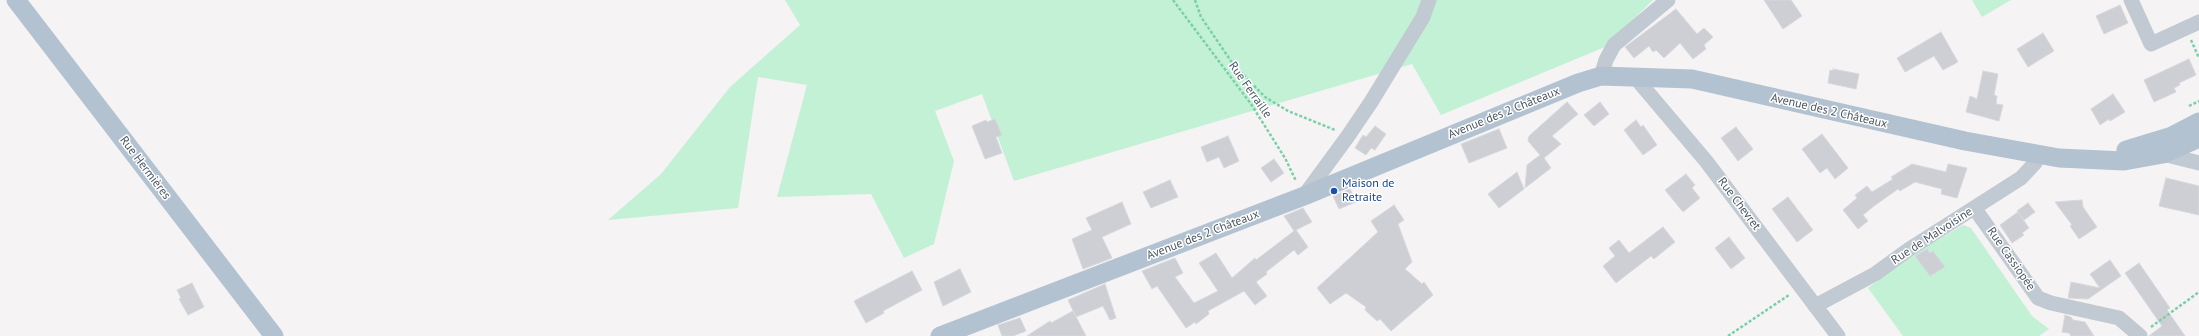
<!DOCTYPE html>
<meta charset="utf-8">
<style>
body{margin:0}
canvas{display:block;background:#f5f3f3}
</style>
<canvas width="2199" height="336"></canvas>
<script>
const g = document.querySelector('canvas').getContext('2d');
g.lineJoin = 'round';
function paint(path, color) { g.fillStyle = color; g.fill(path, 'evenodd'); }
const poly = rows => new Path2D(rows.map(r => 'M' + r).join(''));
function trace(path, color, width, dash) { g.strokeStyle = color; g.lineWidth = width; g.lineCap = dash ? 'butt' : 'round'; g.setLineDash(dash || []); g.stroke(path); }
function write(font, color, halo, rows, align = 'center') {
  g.font = font + ' "PT Sans",sans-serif'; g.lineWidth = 3; g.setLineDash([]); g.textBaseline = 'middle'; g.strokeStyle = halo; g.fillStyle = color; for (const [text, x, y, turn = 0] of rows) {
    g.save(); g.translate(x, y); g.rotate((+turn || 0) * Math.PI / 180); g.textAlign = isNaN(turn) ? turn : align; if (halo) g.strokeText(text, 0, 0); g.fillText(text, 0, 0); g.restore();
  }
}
paint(poly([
 [785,0,1653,0,1605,47,1441,115,1412,64,1014,181,982,94,935,111,954,161,934,244,904,258,871,194,777,197,807,85,758,77,738,208,608,220,661,174,730,87,800,25],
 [1972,0,2011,0,1982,17],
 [1963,225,1971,228,2032,316,2049,329,2039,336,1903,336,1868,288,1914,254]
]), '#c3f1d5');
const building = poly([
 [1764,0,1791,0,1802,16,1783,29,1764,0],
 [2120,5,2128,23,2104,34,2096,16,2120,5],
 [1676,9,1697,34,1704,28,1713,37,1704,45,1706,49,1693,59,1680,43,1664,58,1656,50,1653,52,1649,46,1634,58,1625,47,1676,9],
 [1941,32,1958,62,1943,70,1934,56,1905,72,1897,58,1941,32],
 [2043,33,2054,51,2028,67,2017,49,2043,33],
 [2189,59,2196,75,2179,83,2180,85,2174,88,2176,92,2154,102,2144,80,2189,59],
 [1833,69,1859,74,1856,89,1828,83,1830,70,1833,71,1833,69],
 [1983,71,1998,74,1994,95,1997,96,1996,104,2003,105,1999,121,1966,112,1970,96,1977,99,1983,71],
 [2113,94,2125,112,2110,121,2109,119,2100,125,2091,109,2113,94],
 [1567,102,1578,114,1552,136,1561,144,1544,158,1551,168,1525,188,1527,165,1540,155,1528,141,1529,136,1567,102],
 [1600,102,1609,114,1594,126,1584,115,1600,102],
 [995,119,1002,135,996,137,1002,153,985,159,972,126,986,120,987,122,995,119],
 [1636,120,1641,127,1643,125,1657,145,1643,155,1624,130,1636,120],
 [1375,126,1386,134,1375,150,1371,148,1366,155,1355,148,1363,135,1366,137,1375,126],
 [1736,127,1753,149,1738,161,1721,138,1736,127],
 [1499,129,1507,148,1469,163,1461,144,1499,129],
 [1822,134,1848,168,1835,179,1827,168,1820,173,1802,149,1822,134],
 [1228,136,1239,161,1224,168,1219,157,1207,162,1201,147,1228,136],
 [1274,159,1284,173,1271,182,1261,168,1274,159],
 [1912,164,1946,172,1948,164,1967,168,1957,198,1941,194,1942,189,1915,182,1900,191,1898,189,1874,206,1863,215,1868,221,1858,229,1843,210,1857,198,1855,195,1867,186,1872,192,1893,179,1891,177,1912,164],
 [1517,172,1524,189,1499,208,1488,194,1517,172],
 [1686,174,1695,185,1692,188,1700,198,1683,212,1665,190,1686,174],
 [2166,178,2199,186,2199,215,2159,206,2166,178],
 [1170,180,1178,197,1151,208,1143,192,1170,180],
 [1350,189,1356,202,1339,209,1333,196,1350,189],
 [1788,197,1813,230,1797,242,1772,209,1788,197],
 [2082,200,2083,207,2097,227,2079,239,2070,226,2072,225,2055,202,2082,200],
 [1122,202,1131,224,1102,237,1112,258,1083,269,1072,239,1092,230,1086,218,1122,202],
 [2028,203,2035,212,2024,220,2017,211,2028,203],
 [1394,205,1404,220,1398,224,1412,262,1405,269,1422,284,1424,282,1433,295,1391,331,1380,319,1377,321,1365,310,1366,307,1346,293,1330,304,1317,288,1378,232,1371,221,1394,205],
 [1303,208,1312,222,1296,230,1308,247,1298,255,1294,250,1266,272,1267,274,1256,282,1267,296,1255,305,1244,291,1208,311,1209,314,1196,324,1195,322,1186,328,1157,286,1152,289,1142,271,1175,258,1183,273,1175,277,1194,303,1218,291,1199,263,1216,253,1232,278,1255,258,1256,260,1294,231,1284,216,1303,208],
 [2018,212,2029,228,2022,233,2024,235,2012,243,2000,225,2018,212],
 [1663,227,1675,242,1654,259,1651,256,1616,283,1603,266,1615,256,1609,248,1619,240,1629,253,1663,227],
 [1729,237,1745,258,1731,269,1715,248,1729,237],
 [1927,249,1930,253,1933,251,1945,267,1930,276,1915,256,1927,249],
 [2110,260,2121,276,2088,299,2068,298,2071,282,2100,288,2090,274,2110,260],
 [2139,263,2170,308,2167,310,2185,336,2149,336,2162,326,2125,273,2139,263],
 [960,269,971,292,943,306,934,282,960,269],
 [912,271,922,290,883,311,884,313,866,323,854,301,912,271],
 [192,283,204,307,188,315,179,299,181,298,177,290,192,283],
 [1105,284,1116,318,1110,320,1103,306,1076,317,1068,300,1105,284],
 [1073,311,1086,336,1027,336,1050,321,1051,323,1073,311],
 [2065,315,2071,317,2073,320,2085,322,2094,336,2071,336,2069,333,2062,332,2065,315],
 [1020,318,1026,331,1013,336,1002,336,998,325,1020,318]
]);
paint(building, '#cdcfd5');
trace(building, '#d7d9de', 1);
trace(poly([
 [1173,0,1251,104,1285,158,1296,181],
 [1195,0,1201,17,1233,64,1265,97,1288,111,1335,130],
 [2191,40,2199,58],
 [2189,106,2199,101],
 [2151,327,2199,292],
 [1728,336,1789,295]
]), '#7ad0a6', 2.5, [3, 2]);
trace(poly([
 [2131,0,2151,44,2199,22],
 [1601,76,1606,60,1614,45,1668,0],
 [1634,76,1706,161,1838,336],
 [2163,154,2199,163],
 [1304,196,1348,136,1371,102,1423,17,1429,0],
 [1975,209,2038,298,2051,303,2119,318,2140,336],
 [1815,306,1875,274,1908,250,2021,178,2035,163,2038,155]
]), '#c1cad2', 15);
trace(poly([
 [16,0,274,336],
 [2126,150,2172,136,2199,122],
 [940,336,1304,196,1578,83,1601,76,1692,79,1965,141,2059,158,2124,161,2163,154,2199,138]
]), '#b3c2d1', 19);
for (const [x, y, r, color] of [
 [1334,191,4,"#1a4fb4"]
]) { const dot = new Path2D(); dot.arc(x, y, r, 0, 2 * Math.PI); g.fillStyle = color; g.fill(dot); trace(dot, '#fff', 1.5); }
write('12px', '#4a5661', '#fff', [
 ["Rue Ferraille",1250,90,55],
 ["Avenue des 2 Châteaux",1829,111,13],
 ["Avenue des 2 Châteaux",1504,113,-22],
 ["Rue Hermières",145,168,53],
 ["Rue Chevret",1739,204,53],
 ["Avenue des 2 Châteaux",1203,235,-21],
 ["Rue de Malvoisine",1932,236,-33],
 ["Rue Cassiopée",2011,259,55]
]);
write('12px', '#164399', '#fff', [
 ["Maison de",1342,184],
 ["Retraite",1342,198]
], 'left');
</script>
